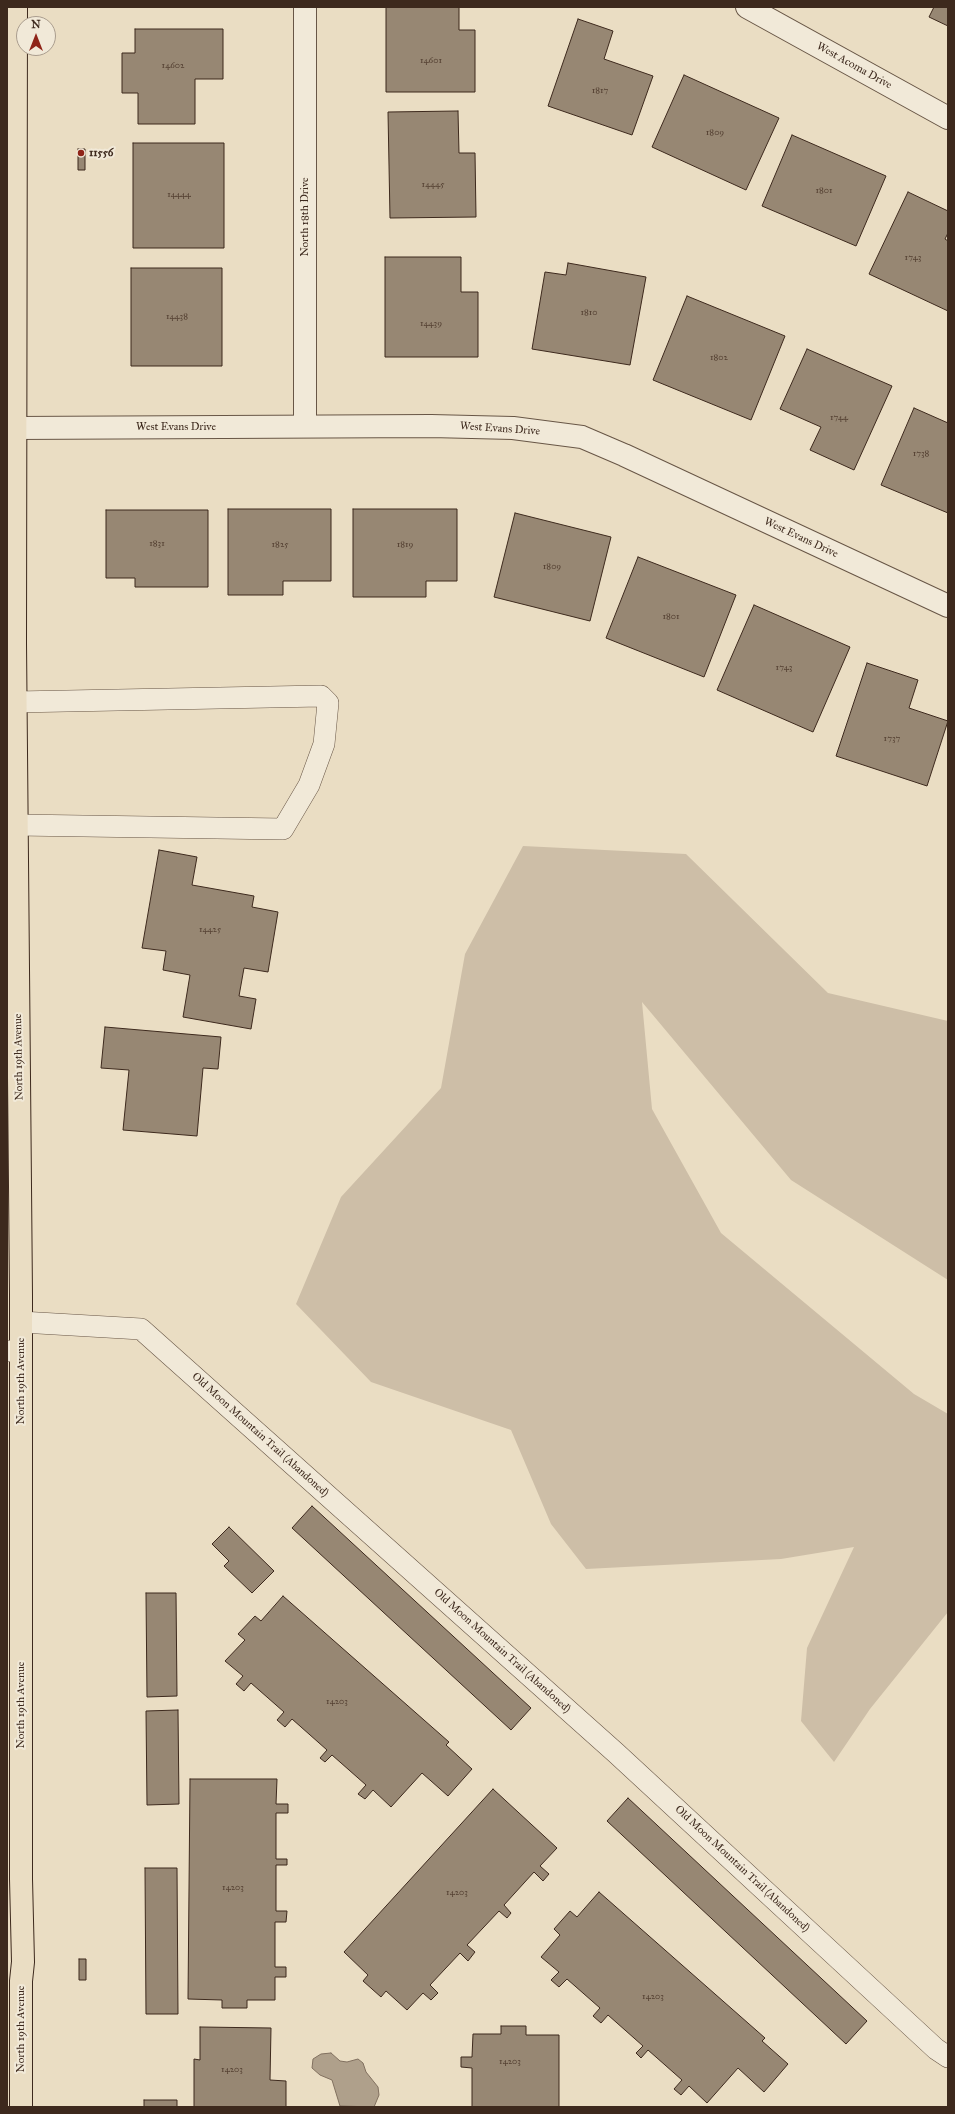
<!DOCTYPE html>
<style>
body{margin:0}
#map{position:relative;width:955px;height:2114px;overflow:hidden;background:#eaddc3;font-family:"IM FELL Great Primer",serif}
canvas{display:block}
.frame{position:absolute;inset:0;border:8px solid #3d291d;pointer-events:none}
.north{position:absolute;left:16px;top:16px;width:40px;height:40px;box-sizing:border-box;background:#f1e9d8;border:1px solid #a99c8d;border-radius:50%;rotate:0deg;font-size:11px;font-weight:700;line-height:16px;text-align:center;color:#3d291d}
.north::after{content:'';display:block;margin:auto;width:14px;height:18px;background:#8f2418;clip-path:polygon(50% 0,100% 100%,50% 72%,0 100%)}
</style>
<div id="map">
<canvas width="955" height="2114"></canvas>
<div class="frame"></div>
<div class="north">N</div>
</div>
<script>
const g = document.querySelector('canvas').getContext('2d');
g.lineJoin = 'round';
function paint(path, color) { g.fillStyle = color; g.fill(path, 'evenodd'); }
const poly = rows => new Path2D(rows.map(r => 'M' + r).join(''));
function trace(path, color, width, dash) { g.strokeStyle = color; g.lineWidth = width; g.lineCap = dash ? 'butt' : 'round'; g.setLineDash(dash || []); g.stroke(path); }
function write(font, color, halo, rows, align = 'center') {
  g.font = font + ' "IM FELL Great Primer",serif'; g.lineWidth = 4; g.setLineDash([]); g.textBaseline = 'middle'; g.strokeStyle = halo; g.fillStyle = color; for (const [text, x, y, turn = 0] of rows) {
    g.save(); g.translate(x, y); g.rotate((+turn || 0) * Math.PI / 180); g.textAlign = isNaN(turn) ? turn : align; if (halo) g.strokeText(text, 0, 0); g.fillText(text, 0, 0); g.restore();
  }
}
paint(poly([
 [523,846,686,854,828,993,948,1021,948,1280,791,1180,642,1002,652,1109,721,1233,914,1394,948,1414,948,1612,870,1709,834,1762,801,1721,807,1648,854,1547,781,1559,586,1569,551,1524,511,1430,371,1382,296,1304,341,1197,441,1088,465,954]
]), '#cdbea7');
const water = poly([
 [331,2053,340,2061,347,2062,358,2059,363,2063,366,2072,378,2087,379,2095,374,2107,340,2106,332,2080,320,2075,312,2068,313,2059,321,2054,331,2053]
]);
paint(water, '#afa08b');
trace(water, '#81705f', 1);
const building = poly([
 [386,7,459,7,459,30,475,30,475,92,386,92,386,7],
 [934,7,948,7,948,26,929,17,934,7],
 [578,19,613,31,604,59,653,76,632,135,548,106,578,19],
 [135,29,223,29,223,79,195,79,195,124,138,124,138,93,122,93,122,53,135,53,135,29],
 [684,75,779,118,746,190,652,147,684,75],
 [458,111,459,153,475,153,476,217,390,218,388,112,458,111],
 [792,135,886,176,856,246,762,206,792,135],
 [133,143,224,143,224,248,133,248,133,143],
 [78,149,85,149,85,170,78,170,78,149],
 [908,192,948,211,948,233,945,239,948,241,948,311,869,274,908,192],
 [385,257,461,257,461,292,478,292,478,357,385,357,385,257],
 [568,263,646,277,630,365,532,349,545,272,566,275,568,263],
 [131,268,222,268,222,366,131,366,131,268],
 [687,296,785,336,751,420,653,380,687,296],
 [807,349,892,386,854,470,810,450,821,427,780,409,807,349],
 [914,408,948,423,948,513,881,485,914,408],
 [228,509,331,509,331,581,283,581,283,595,228,595,228,509],
 [353,509,457,509,457,581,426,581,426,597,353,597,353,509],
 [106,510,208,510,208,587,135,587,135,578,106,578,106,510],
 [515,513,611,537,590,621,494,597,515,513],
 [638,557,736,595,704,677,606,638,638,557],
 [754,605,850,647,813,732,717,690,754,605],
 [867,663,918,680,909,708,948,721,927,786,836,756,867,663],
 [159,850,197,857,192,885,254,896,252,907,278,912,268,972,244,968,239,996,256,999,251,1029,183,1017,190,975,163,970,166,951,142,948,159,850],
 [105,1027,221,1037,218,1069,203,1068,197,1136,123,1130,129,1070,101,1068,105,1027],
 [312,1506,531,1708,511,1730,292,1528,312,1506],
 [229,1527,274,1571,252,1593,224,1566,229,1561,212,1544,229,1527],
 [146,1593,176,1593,177,1696,147,1697,146,1593],
 [283,1596,449,1742,446,1745,472,1769,448,1796,422,1773,391,1807,373,1790,365,1799,358,1794,366,1785,332,1755,325,1762,320,1758,327,1750,292,1719,285,1727,277,1720,284,1712,251,1683,244,1691,236,1684,243,1676,225,1661,245,1640,238,1634,255,1616,261,1621,283,1596],
 [178,1710,179,1804,147,1805,146,1711,178,1710],
 [190,1779,277,1779,276,1804,288,1804,288,1813,276,1813,276,1859,287,1859,287,1865,276,1865,276,1911,287,1911,286,1922,275,1922,275,1967,286,1967,286,1977,275,1977,275,2000,247,2000,247,2008,222,2008,222,2000,188,1999,190,1779],
 [493,1789,557,1848,540,1866,549,1874,543,1881,534,1872,504,1905,511,1913,507,1918,499,1911,467,1945,475,1952,468,1961,460,1953,430,1985,438,1993,431,2000,423,1993,407,2010,386,1991,381,1997,363,1981,368,1975,344,1952,493,1789],
 [628,1798,867,2021,846,2044,607,1821,628,1798],
 [145,1868,177,1868,178,2014,146,2014,145,1868],
 [599,1892,765,2038,762,2041,788,2064,764,2092,738,2068,707,2103,689,2086,681,2095,674,2089,682,2080,648,2050,641,2058,636,2053,643,2046,608,2015,601,2023,593,2016,600,2008,567,1979,559,1987,551,1980,559,1972,541,1957,560,1935,554,1929,570,1911,577,1917,599,1892],
 [79,1959,86,1959,86,1980,79,1980,79,1959],
 [501,2026,526,2026,526,2035,559,2035,559,2107,472,2107,472,2068,461,2067,461,2057,472,2057,473,2034,501,2034,501,2026],
 [200,2027,271,2028,270,2080,286,2081,286,2107,194,2107,194,2059,200,2060,200,2027],
 [144,2100,177,2100,177,2107,144,2107,144,2100]
]);
paint(building, '#978773');
trace(building, '#3d291d', 1);
const lane = poly([
 [16,702,321,696,328,703,324,744,309,785,283,829,17,825],
 [21,1322,141,1329,616,1753,936,2049,948,2057],
 [7,1351,21,1351]
]);
const street = poly([
 [747,7,948,118],
 [305,426,305,7],
 [14,428,431,426,513,428,582,437,624,455,948,606]
]);
const primary = poly([
 [16,7,15,643,21,1295,21,1879,23,1962,21,1981,21,2107]
]);
trace(lane, '#685646', 22);
trace(street, '#685646', 24);
trace(primary, '#3d291d', 24);
trace(lane, '#f1e9d8', 21);
trace(street, '#f1e9d8', 22);
trace(primary, '#eaddc3', 22);
for (const [x, y, r, color] of [
 [81,153,4,"#8f2418"]
]) { const dot = new Path2D(); dot.arc(x, y, r, 0, 2 * Math.PI); g.fillStyle = color; g.fill(dot); trace(dot, '#f1e9d8', 1.5); }
write('9px', '#544032', null, [
 ["14601",431,61],
 ["14602",173,66],
 ["1817",600,91],
 ["1809",715,133],
 ["14445",433,185],
 ["1801",824,191],
 ["14444",179,195],
 ["1743",913,258],
 ["1810",589,313],
 ["14438",177,317],
 ["14439",431,324],
 ["1802",719,358],
 ["1744",839,418],
 ["1738",921,454],
 ["1831",157,544],
 ["1825",280,545],
 ["1819",405,545],
 ["1809",552,567],
 ["1801",671,617],
 ["1743",784,668],
 ["1737",892,739],
 ["14425",210,930],
 ["14203",337,1702],
 ["14203",233,1888],
 ["14203",457,1893],
 ["14203",653,1997],
 ["14203",510,2062],
 ["14203",232,2070]
]);
write('11px', '#3d291d', '#f1e9d8', [
 ["West Acoma Drive",854,66,29],
 ["North 18th Drive",305,217,-90],
 ["West Evans Drive",176,427],
 ["West Evans Drive",500,429,4],
 ["West Evans Drive",801,538,25],
 ["North 19th Avenue",19,1057,-91],
 ["North 19th Avenue",21,1381,-90],
 ["Old Moon Mountain Trail (Abandoned)",260,1435,42],
 ["Old Moon Mountain Trail (Abandoned)",502,1651,42],
 ["North 19th Avenue",21,1705,-90],
 ["Old Moon Mountain Trail (Abandoned)",742,1869,43],
 ["North 19th Avenue",21,2029,-90]
]);
write('bold 11px', '#3d291d', '#f1e9d8', [
 ["11556",89,153]
], 'left');
</script>
